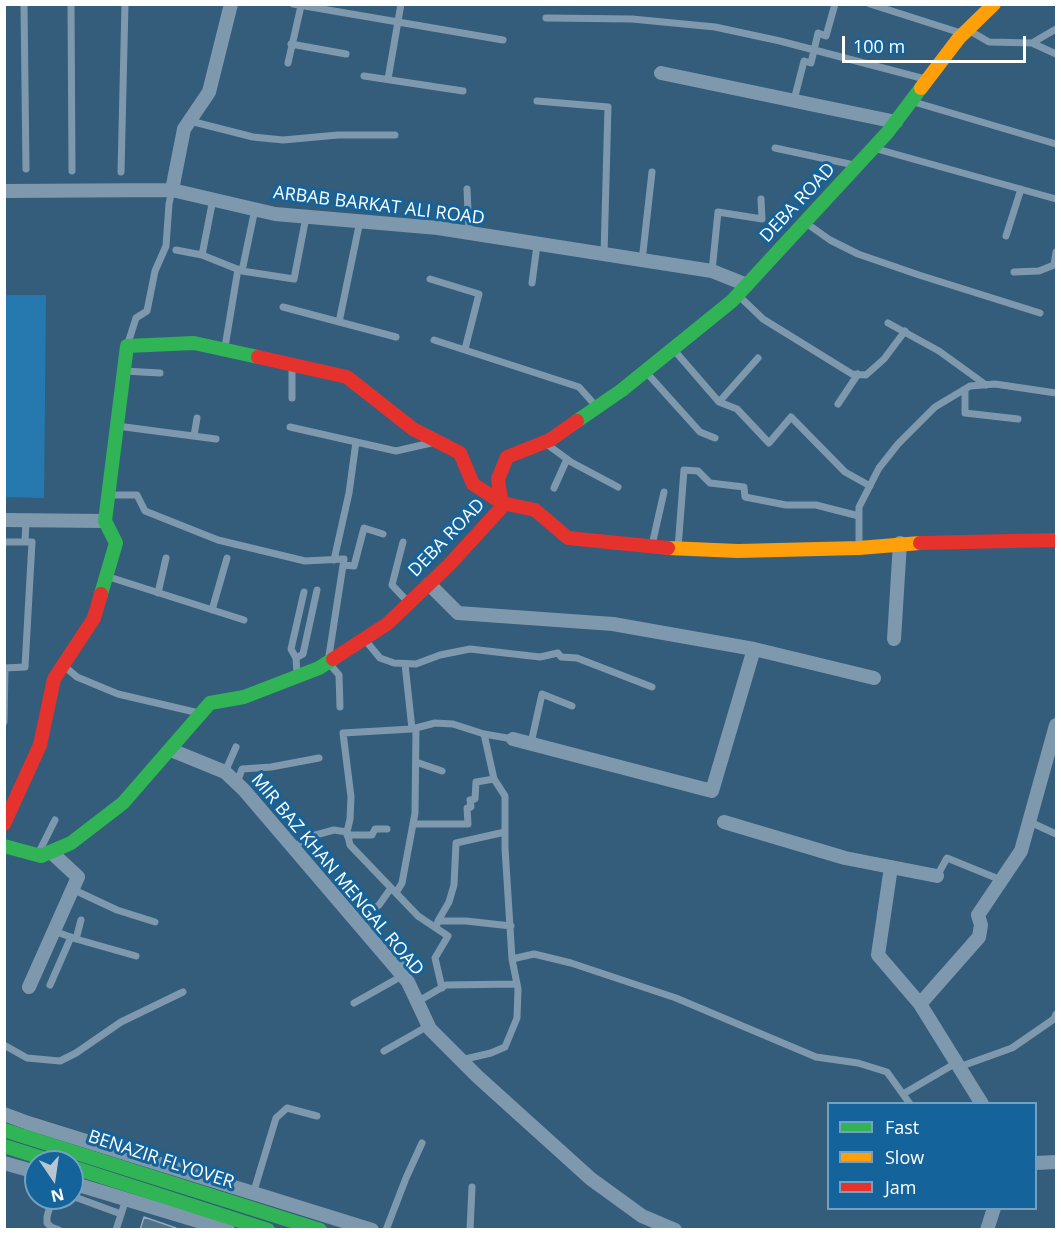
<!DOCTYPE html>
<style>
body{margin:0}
#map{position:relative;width:1061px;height:1234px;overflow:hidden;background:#335d7b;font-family:"Open Sans",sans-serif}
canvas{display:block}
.frame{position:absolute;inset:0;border:6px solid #fff;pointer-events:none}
.legend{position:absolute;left:827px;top:1102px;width:210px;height:108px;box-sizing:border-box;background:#14639a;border:2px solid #72a1c2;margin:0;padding:8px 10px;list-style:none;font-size:18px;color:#fff}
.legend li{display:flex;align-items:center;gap:12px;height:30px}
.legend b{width:30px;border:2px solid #72a1c2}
.north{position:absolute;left:24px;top:1150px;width:60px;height:60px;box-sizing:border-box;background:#14639a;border:2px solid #72a1c2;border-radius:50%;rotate:167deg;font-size:16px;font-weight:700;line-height:24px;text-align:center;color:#fff}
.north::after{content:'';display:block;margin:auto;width:21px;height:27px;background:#b8c6d1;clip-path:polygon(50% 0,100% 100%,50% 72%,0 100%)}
.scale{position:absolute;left:842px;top:36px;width:184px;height:27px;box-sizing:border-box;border:3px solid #fff;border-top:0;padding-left:8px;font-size:18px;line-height:21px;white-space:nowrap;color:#fff;-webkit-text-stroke:4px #14639a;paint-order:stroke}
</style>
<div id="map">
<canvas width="1061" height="1234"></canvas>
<div class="frame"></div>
<ul class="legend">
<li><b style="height:8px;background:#30b455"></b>Fast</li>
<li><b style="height:8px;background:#ff9f0a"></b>Slow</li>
<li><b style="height:8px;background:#e5322d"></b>Jam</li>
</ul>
<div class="north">N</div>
<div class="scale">100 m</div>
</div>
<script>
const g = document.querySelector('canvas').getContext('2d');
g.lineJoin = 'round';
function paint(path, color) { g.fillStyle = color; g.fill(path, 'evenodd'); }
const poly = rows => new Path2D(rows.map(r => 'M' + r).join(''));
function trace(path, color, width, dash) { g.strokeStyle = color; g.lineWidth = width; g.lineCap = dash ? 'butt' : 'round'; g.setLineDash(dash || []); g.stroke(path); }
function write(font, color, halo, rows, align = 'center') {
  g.font = font + ' "Open Sans",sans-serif'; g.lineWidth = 6; g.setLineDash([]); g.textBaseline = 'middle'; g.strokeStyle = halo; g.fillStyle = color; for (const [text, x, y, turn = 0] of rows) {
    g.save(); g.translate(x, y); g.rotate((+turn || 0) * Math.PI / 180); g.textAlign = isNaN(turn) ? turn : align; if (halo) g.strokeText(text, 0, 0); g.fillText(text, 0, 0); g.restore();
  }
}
paint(poly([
 [5,295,46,295,44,498,5,497]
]), '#2579af');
const building = poly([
 [144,1217,176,1228,176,1230,140,1230,144,1217]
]);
paint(building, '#50728a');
trace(building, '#92aabb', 1.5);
trace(poly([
 [24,4,26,169],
 [71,4,72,171],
 [293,4,503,40],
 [870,4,961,33],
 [546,18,632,19,715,27,780,41,925,79],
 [970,31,989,42,1032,43,1056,29],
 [1032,43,1056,54],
 [291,44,346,54],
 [288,63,301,6],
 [364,76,463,91],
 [388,79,401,4],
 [794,100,804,61,811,63,818,33,826,36,835,4],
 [537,101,608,107,604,255],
 [914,102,1056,144],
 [190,121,253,137,283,140,338,135,395,135],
 [775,148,854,165],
 [877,149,1056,199],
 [121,172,125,4],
 [467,189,469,233],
 [806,223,830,240,858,254,919,275,1040,313],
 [1006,236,1021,189],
 [176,250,202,255,242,271,294,279,306,217],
 [202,255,213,199],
 [642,261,652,172],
 [242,271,255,209],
 [712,271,718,212,762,219,761,199],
 [1014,272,1039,271,1054,265,1056,252],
 [430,279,479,294,465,349],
 [532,283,537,245],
 [739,296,763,319,852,374,866,375,884,359,905,331],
 [283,307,396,337],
 [339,322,360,221],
 [888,323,939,351,986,385],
 [434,340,579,387,595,405],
 [128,343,136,318,147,311,155,271,166,246,169,204,172,190],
 [225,347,238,269],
 [674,350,719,402,737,409,769,443,791,417,845,472,870,486],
 [124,371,160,373],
 [646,372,700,432,715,438],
 [965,389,965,413,1018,419],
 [292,398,292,367],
 [719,402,758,358],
 [838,404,858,374],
 [117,426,216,439],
 [290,427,396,451,431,443],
 [194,436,197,418],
 [548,445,571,462,618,487],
 [554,488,567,459],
 [109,495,137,495,145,511,218,540,305,561,344,559,328,662,339,675,340,707],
 [4,542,25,542],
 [403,542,392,585,407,601],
 [652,545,664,492],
 [859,547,859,507,879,468,898,444,935,407,970,386,995,384,1056,393],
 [678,548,684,470,698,471,710,483,744,487,745,497,786,505,816,505,859,516],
 [334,560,349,493,356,442],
 [343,565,354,566,364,528,383,534],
 [109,577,244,620],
 [158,593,166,558],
 [212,610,227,558],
 [366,641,380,658,394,663,416,664,440,655,470,649,540,657,558,653,561,657,577,658,652,687],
 [296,658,291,649,304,592],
 [405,664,412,729],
 [64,666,77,677,118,694,199,713],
 [297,674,296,658,303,654,317,590],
 [4,722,5,668,25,667,32,542,25,542,26,520],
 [531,743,542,694,572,706],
 [416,762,442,771],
 [225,772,236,747],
 [237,783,242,769,271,767,319,758],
 [1030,822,1056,834],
 [413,824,468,824,467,808,471,807,470,800,475,799,476,782,494,779],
 [347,835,372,835,375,829,387,829],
 [293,848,308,837,334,830,347,832],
 [39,852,55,820],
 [937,876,947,858,1001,880],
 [72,889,117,910,155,922],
 [396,893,402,883,415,813,416,728],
 [438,921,466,921,511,926],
 [357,922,379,905,391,888],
 [436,928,438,921,449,902,454,885,456,843,505,832],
 [54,931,76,939,136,956],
 [76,939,81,920],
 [512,959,534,954,571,963,676,998,816,1057,858,1063,887,1072,910,1104],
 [398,971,407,960],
 [50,985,71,937],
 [442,988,435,958,448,936,418,916,350,845,347,832,350,819,351,797,343,733,412,729,435,723,453,724,484,734,513,739],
 [417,1002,446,985,517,984],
 [354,1003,402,976],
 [4,1045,27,1058,60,1061,76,1053,121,1022,183,992],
 [384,1051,428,1026],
 [461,1060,491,1053,505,1047,517,1018,518,989,512,959,505,848,505,796,494,779,484,734],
 [959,1067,1012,1048,1054,1019,1056,1014],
 [903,1094,956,1063],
 [253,1194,276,1118,287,1108,317,1116],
 [72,1196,121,1214],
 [52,1198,47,1217,47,1223,51,1227,59,1230],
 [116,1230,126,1199],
 [386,1230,406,1178,422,1143],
 [470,1230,472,1187]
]), '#7e99ad', 7);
trace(poly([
 [661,73,896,122],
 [172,190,184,129,209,92,231,4],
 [4,191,172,190,275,214,438,228,712,271,747,285],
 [4,520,105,521],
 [429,584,458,613,613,624,754,649,874,678],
 [894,639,900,543],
 [513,739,712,791,754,649],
 [171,750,225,772,244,790,408,982,430,1029,478,1077,591,1179,642,1216,675,1230],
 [724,822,845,858,937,876],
 [891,867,878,955,920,1004,982,1104],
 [29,987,78,877,51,852],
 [920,1004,979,937,981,925,978,915,1021,851,1056,725],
 [4,1114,28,1123,372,1230],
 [4,1163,36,1172],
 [1036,1163,1056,1162],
 [72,1183,228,1230],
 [987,1230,994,1208]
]), '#7e99ad', 14);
trace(poly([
 [577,421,622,390,732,301,887,133,921,88],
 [101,594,116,543,105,521,127,346,194,343,258,357],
 [4,846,41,856,71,843,123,803,210,703,244,697,319,668,333,659],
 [4,1130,320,1230],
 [4,1146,55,1162],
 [72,1167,268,1230]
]), '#30b455', 14);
trace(poly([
 [921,88,959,38,994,4],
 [668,548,738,551,859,548,920,543]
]), '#ff9f0a', 14);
trace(poly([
 [258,357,347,377,413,429,460,453,473,484,502,503,535,510,568,538,668,548],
 [920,543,1056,540],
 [333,659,387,624,449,565,502,507,498,479,507,457,550,440,577,421],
 [4,824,40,745,54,679,94,618,101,594]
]), '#e5322d', 14);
write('18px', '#fff', '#14639a', [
 ["DEBA ROAD",798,203,-47],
 ["ARBAB BARKAT ALI ROAD",379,206,7],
 ["DEBA ROAD",447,538,-46],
 ["MIR BAZ KHAN MENGAL ROAD",337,875,50],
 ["BENAZIR FLYOVER",161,1160,18]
]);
</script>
